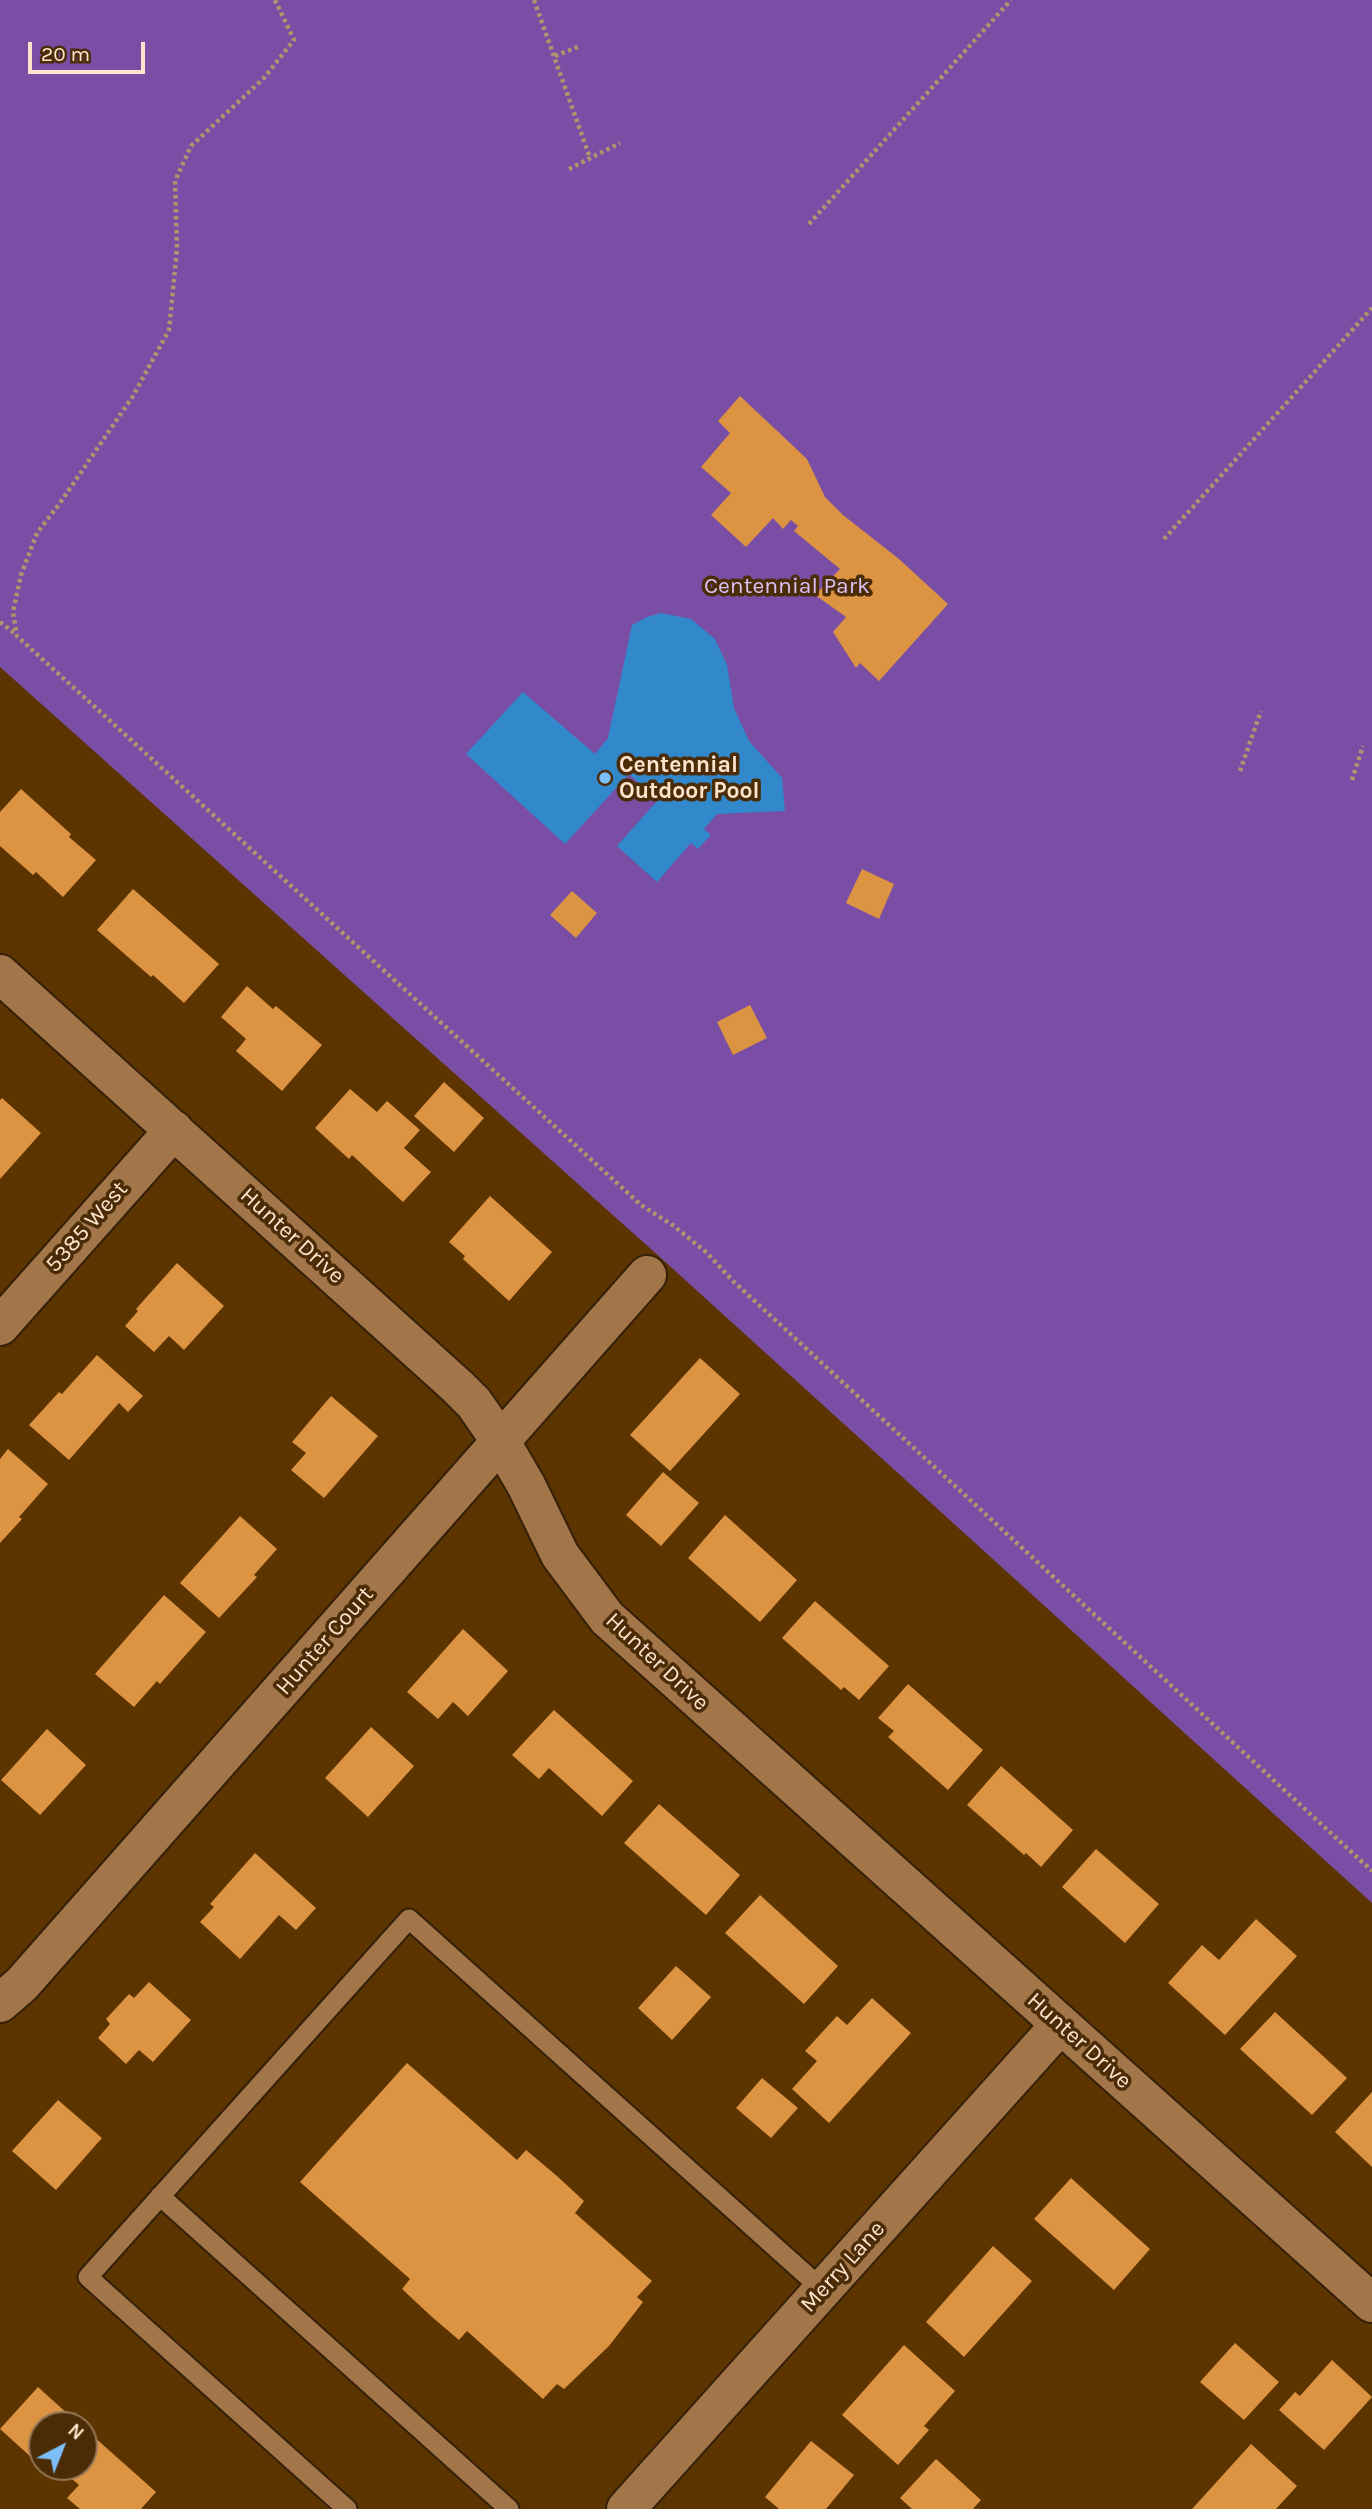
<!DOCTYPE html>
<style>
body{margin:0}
#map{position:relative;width:1372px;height:2509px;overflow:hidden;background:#5c3400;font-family:Karla,sans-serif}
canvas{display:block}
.north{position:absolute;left:28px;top:2411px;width:70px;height:70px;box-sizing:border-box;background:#4b2c07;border:2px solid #927656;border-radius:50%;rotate:42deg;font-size:19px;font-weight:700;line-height:28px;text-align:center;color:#fde4cc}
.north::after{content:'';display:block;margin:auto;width:24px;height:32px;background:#7bbef8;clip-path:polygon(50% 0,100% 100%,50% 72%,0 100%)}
.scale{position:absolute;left:28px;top:42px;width:117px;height:32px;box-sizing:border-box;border:4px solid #fde4cc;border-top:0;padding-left:9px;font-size:21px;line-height:24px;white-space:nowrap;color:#fde4cc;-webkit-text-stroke:5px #4b2c07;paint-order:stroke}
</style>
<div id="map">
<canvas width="1372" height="2509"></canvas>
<div class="north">N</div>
<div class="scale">20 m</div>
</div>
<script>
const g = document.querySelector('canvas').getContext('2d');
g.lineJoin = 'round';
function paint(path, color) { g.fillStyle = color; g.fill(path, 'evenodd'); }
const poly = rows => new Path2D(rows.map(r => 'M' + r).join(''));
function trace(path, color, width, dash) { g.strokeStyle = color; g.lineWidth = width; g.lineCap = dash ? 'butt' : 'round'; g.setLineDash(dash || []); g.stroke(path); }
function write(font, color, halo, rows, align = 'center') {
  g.font = font + ' Karla,sans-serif'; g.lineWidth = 7; g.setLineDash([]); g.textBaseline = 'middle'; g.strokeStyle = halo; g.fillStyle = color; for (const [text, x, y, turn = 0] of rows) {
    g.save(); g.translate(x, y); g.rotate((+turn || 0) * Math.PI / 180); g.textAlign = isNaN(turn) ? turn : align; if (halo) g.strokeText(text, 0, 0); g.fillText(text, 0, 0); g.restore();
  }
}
paint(poly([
 [0,0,1372,0,1372,1903,662,1259,0,667]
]), '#7a4ea4');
paint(poly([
 [661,613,691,619,715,639,727,665,734,708,749,741,782,778,785,811,717,814,704,829,711,835,698,849,691,843,657,882,617,846,658,800,629,774,565,844,466,754,523,692,595,754,608,738,632,625,647,617]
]), '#3188cb');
paint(poly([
 [740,396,807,459,825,497,843,515,899,559,948,604,879,681,860,663,856,668,833,632,846,617,815,595,840,569,794,531,798,526,791,520,783,529,773,518,746,547,711,515,731,493,701,467,730,433,718,421],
 [21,789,71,834,69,837,96,860,63,897,36,872,33,875,0,846,0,812],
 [862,869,894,884,879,919,846,903],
 [133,889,219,964,184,1003,153,975,151,977,97,930],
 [572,891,597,913,576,938,550,915],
 [247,986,273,1009,276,1006,322,1045,282,1091,236,1051,246,1039,221,1017],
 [750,1005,767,1038,733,1055,717,1022],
 [444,1082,484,1118,454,1152,414,1116],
 [350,1089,377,1112,387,1101,420,1130,404,1148,431,1172,403,1202,352,1155,349,1159,315,1128],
 [2,1098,41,1133,0,1179,0,1100],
 [490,1196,552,1252,509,1301,463,1259,465,1256,449,1242],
 [177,1263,224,1306,184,1350,169,1336,154,1352,125,1326,138,1311,136,1309],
 [97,1355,143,1396,128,1412,119,1403,69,1460,29,1425,59,1392,62,1394],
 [700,1358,740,1394,670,1471,630,1435],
 [331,1396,378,1436,324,1498,291,1470,306,1453,292,1442],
 [8,1449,48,1484,19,1517,22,1519,0,1543,0,1459],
 [663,1472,699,1503,661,1546,626,1515],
 [725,1515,797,1580,760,1622,688,1558],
 [240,1516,277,1549,254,1575,257,1577,219,1618,180,1583],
 [164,1595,206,1632,160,1684,157,1681,134,1707,95,1674],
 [815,1601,889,1666,859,1700,844,1687,841,1690,782,1638],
 [463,1629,508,1671,468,1716,453,1702,438,1719,407,1692],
 [908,1684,983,1750,948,1790,888,1737,894,1731,878,1718],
 [554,1710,633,1781,602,1816,549,1768,539,1779,512,1755],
 [371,1727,414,1766,368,1817,325,1778],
 [47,1729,86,1765,40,1815,1,1780],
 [1001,1766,1073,1830,1041,1867,1026,1853,1024,1855,967,1805],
 [659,1804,740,1875,706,1915,624,1843],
 [1096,1849,1159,1904,1125,1943,1062,1887],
 [255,1853,316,1908,296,1930,279,1915,240,1959,200,1922,214,1907,210,1904],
 [760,1895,838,1966,804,2004,725,1933],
 [1256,1919,1297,1956,1225,2035,1168,1983,1202,1945,1219,1960],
 [676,1966,711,1997,672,2040,638,2008],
 [149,1982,191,2020,153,2062,139,2050,126,2064,98,2038,110,2024,106,2019,129,1994,134,1998],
 [872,1998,911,2033,829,2123,792,2089,817,2061,805,2051,837,2016,847,2025],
 [1275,2012,1347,2078,1312,2115,1240,2049],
 [407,2063,517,2160,526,2150,557,2176,584,2201,575,2213,652,2281,637,2297,643,2302,609,2346,564,2389,557,2384,543,2399,467,2331,459,2340,432,2317,402,2289,410,2279,300,2182],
 [762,2078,798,2108,771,2138,736,2108],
 [1372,2092,1372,2167,1335,2132],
 [58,2100,102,2138,56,2190,12,2151],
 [1071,2178,1150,2249,1114,2290,1034,2219],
 [993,2246,1032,2281,964,2357,926,2322],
 [1235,2343,1279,2382,1244,2420,1200,2382],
 [904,2345,955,2391,924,2426,929,2430,898,2465,842,2415],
 [1332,2360,1372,2397,1324,2450,1279,2410,1295,2392,1300,2396],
 [38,2387,80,2425,42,2425,42,2467,84,2467,84,2428,156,2492,141,2509,80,2509,67,2498,79,2485,59,2468,52,2476,0,2429],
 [811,2441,854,2475,826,2509,779,2509,765,2497],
 [1251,2444,1297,2486,1276,2509,1192,2509],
 [936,2459,981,2500,973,2509,912,2509,900,2498]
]), '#dc9342');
const lane = poly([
 [160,2196,509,2509],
 [347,2509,88,2277,409,1919,823,2290]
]);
const street = poly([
 [0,974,458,1387,474,1403,501,1442,526,1485,560,1555,607,1618,1372,2303],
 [0,1326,174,1130],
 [0,2003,22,1984,647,1275],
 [626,2509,1060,2025]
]);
trace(lane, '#362007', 23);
trace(street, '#362007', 42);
trace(poly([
 [275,0,294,40,264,78,191,146,175,181,177,249,169,330,133,396,60,503,37,533,21,575,13,612,17,636,641,1205,674,1226,707,1253,733,1281,1372,1871],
 [534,0,590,158],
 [555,56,580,46],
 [569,169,620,143],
 [809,224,1011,0],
 [1164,539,1372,308],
 [0,622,17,635],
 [1240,771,1261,711],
 [1352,780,1363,746]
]), '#b3936e', 4.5, [3.5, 3.5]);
trace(lane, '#a37649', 19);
trace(street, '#a37649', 38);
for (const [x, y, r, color] of [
 [605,778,7,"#7bbef8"]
]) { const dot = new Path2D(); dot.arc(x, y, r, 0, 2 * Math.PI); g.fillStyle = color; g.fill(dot); trace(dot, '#4b2c07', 2.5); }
write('23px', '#dac1f6', '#4b2c07', [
 ["Centennial Park",787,586]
]);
write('bold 23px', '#fde4cc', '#4b2c07', [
 ["Centennial",619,765],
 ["Outdoor Pool",619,791]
], 'left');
write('23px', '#fde4cc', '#4b2c07', [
 ["5385 West",87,1227,-49],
 ["Hunter Drive",292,1236,42],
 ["Hunter Court",325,1641,-49],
 ["Hunter Drive",657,1662,43],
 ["Hunter Drive",1079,2041,42],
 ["Merry Lane",843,2267,-48]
]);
</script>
